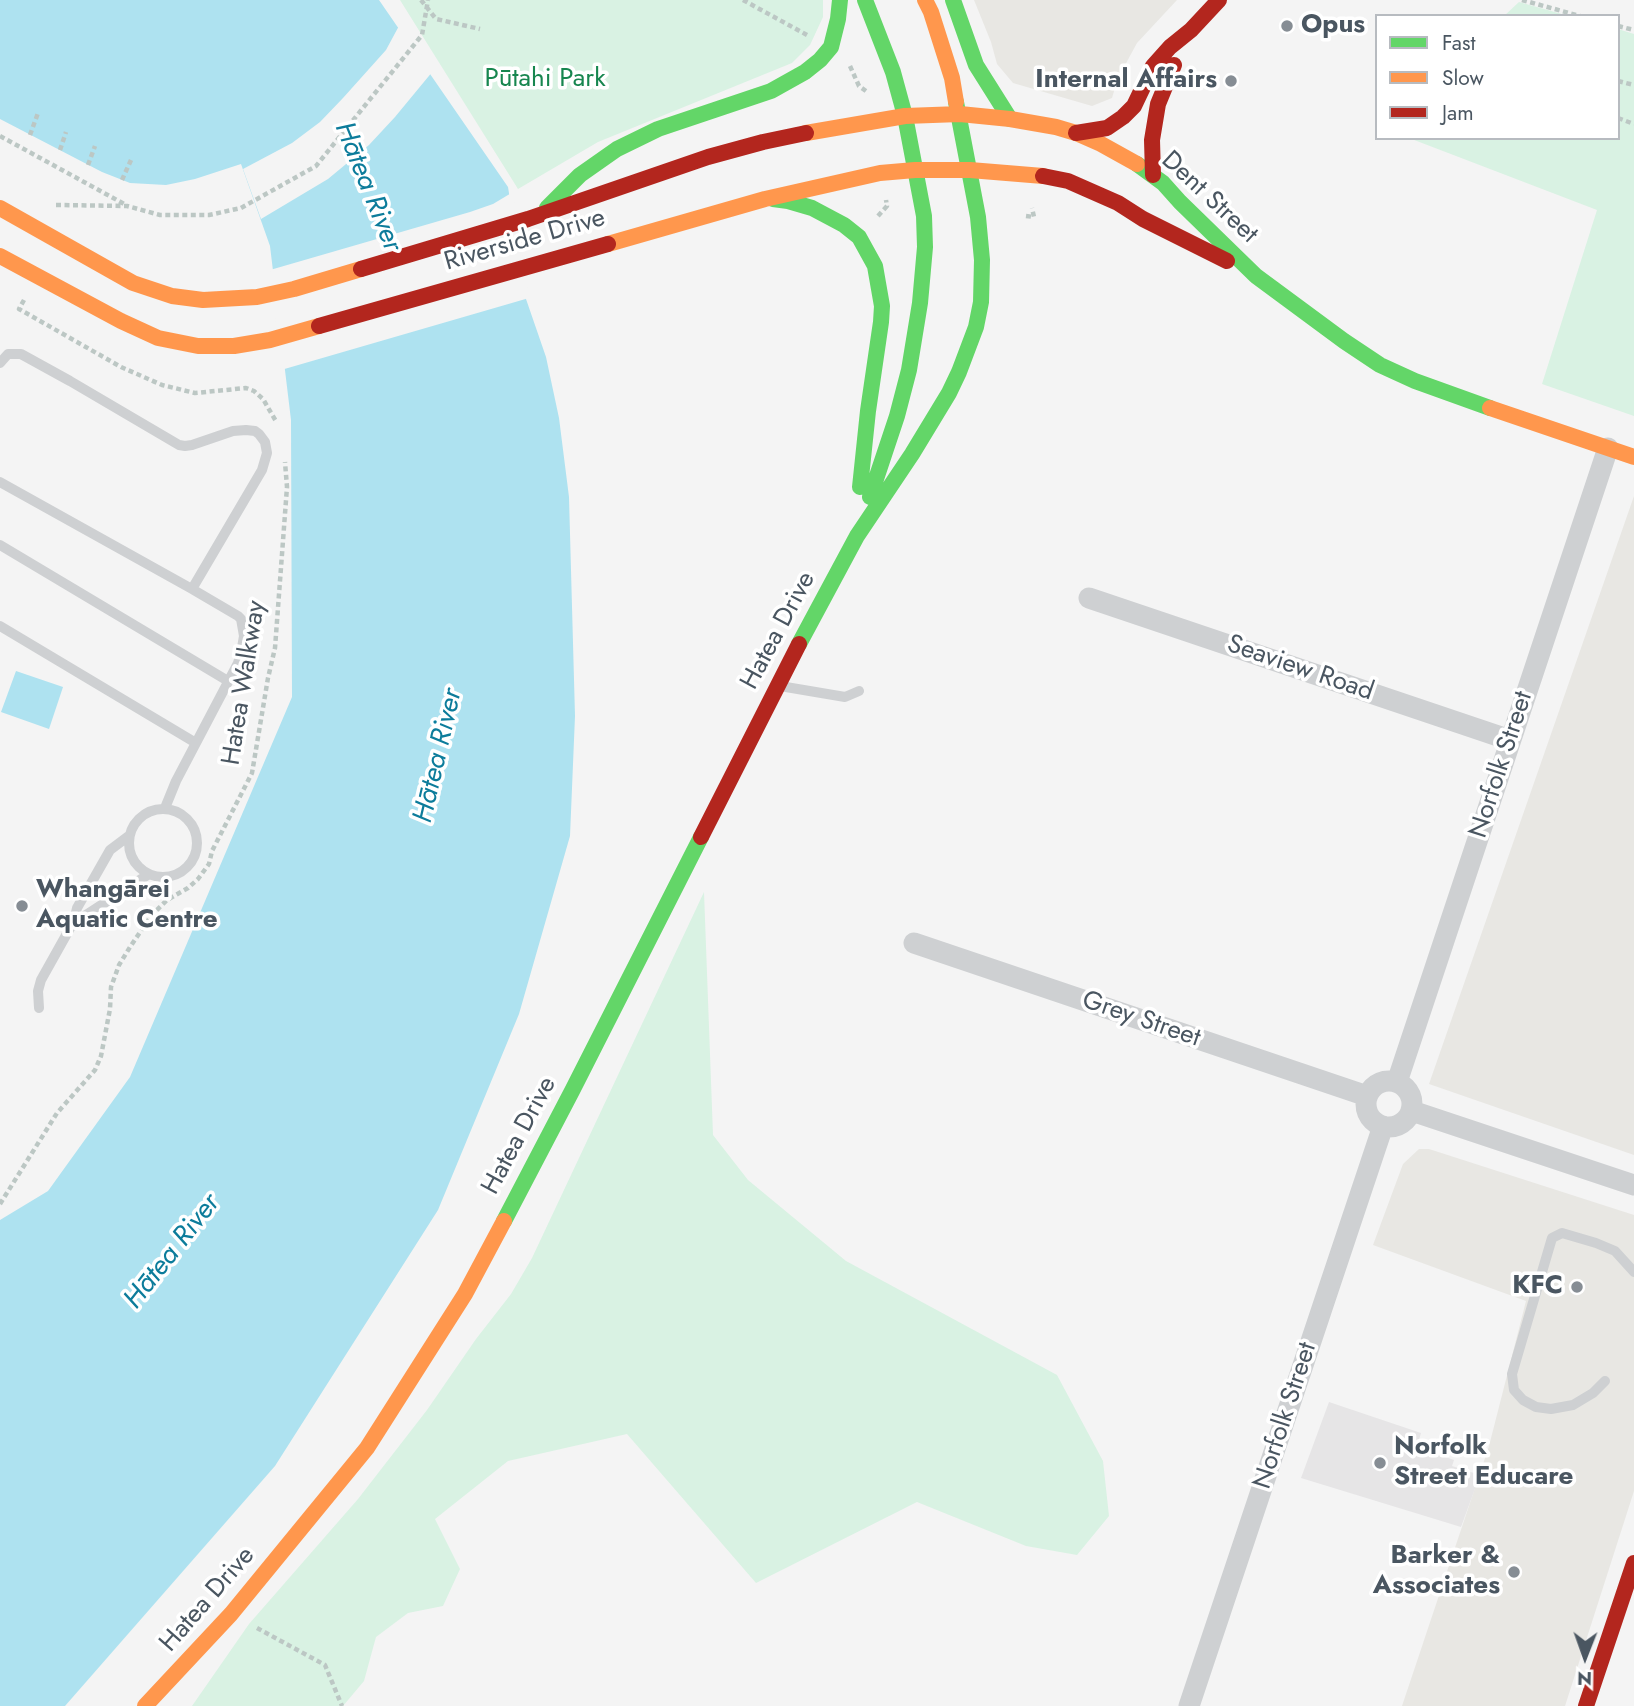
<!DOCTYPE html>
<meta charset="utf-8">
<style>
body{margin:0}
#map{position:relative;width:1634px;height:1706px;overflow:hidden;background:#f4f4f4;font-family:Jost,sans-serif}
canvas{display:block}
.legend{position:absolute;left:1375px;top:14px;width:245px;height:126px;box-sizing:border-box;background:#fff;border:2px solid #b7bbc0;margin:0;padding:9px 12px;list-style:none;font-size:21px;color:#4a5661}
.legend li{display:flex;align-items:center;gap:14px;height:35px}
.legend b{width:35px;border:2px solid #b7bbc0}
.north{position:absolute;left:1550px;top:1622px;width:70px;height:70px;-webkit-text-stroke:5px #fff;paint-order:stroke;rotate:181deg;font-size:19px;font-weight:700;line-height:28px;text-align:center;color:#4a5661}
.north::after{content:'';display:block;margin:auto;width:24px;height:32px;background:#4a5661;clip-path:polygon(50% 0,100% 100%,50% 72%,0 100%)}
</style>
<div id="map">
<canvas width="1634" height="1706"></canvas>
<ul class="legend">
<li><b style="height:9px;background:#63d668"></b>Fast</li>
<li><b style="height:9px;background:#ff974d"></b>Slow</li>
<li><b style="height:9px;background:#b3261e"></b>Jam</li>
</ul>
<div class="north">N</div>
</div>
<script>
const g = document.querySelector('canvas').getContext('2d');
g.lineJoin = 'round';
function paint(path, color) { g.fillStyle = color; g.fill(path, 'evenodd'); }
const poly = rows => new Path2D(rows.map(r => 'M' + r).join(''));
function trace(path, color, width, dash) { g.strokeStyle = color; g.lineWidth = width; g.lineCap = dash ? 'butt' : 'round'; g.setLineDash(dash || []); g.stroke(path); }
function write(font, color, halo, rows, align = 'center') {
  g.font = font + ' Jost,sans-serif'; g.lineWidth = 7; g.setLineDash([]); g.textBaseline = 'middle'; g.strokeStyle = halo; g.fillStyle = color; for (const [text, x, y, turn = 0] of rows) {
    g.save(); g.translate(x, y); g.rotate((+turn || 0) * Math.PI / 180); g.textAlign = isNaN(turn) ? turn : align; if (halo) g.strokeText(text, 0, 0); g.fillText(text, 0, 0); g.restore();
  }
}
paint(poly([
 [974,0,1177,0,1137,43,1118,78,1112,98,1092,106,1013,83,997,64,991,42],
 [1634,496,1634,1155,1429,1084],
 [1419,1149,1429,1149,1634,1215,1634,1491,1565,1706,1402,1706,1489,1446,1526,1301,1373,1245,1403,1164]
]), '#e8e7e3');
paint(poly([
 [1329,1402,1421,1433,1417,1447,1454,1460,1452,1466,1480,1475,1461,1527,1301,1478]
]), '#e6e5e6');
paint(poly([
 [400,0,823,0,823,17,810,45,792,63,598,142,518,189],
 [1519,2,1569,16,1570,16,1504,16],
 [1618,29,1634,34,1634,416,1542,384,1597,210,1409,138,1618,138],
 [704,892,713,1135,748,1180,846,1261,1057,1375,1103,1461,1109,1516,1077,1555,1026,1546,917,1502,756,1583,627,1434,508,1461,435,1519,460,1569,443,1606,408,1613,376,1637,364,1681,343,1706,192,1706,249,1624,358,1499,427,1410,476,1339,511,1294,532,1258]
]), '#d9f2e3');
paint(poly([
 [0,0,379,0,508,187,526,299,546,357,559,418,569,497,575,716,570,836,519,1014,438,1210,275,1466,65,1706,0,1706,0,1220,48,1191,130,1077,292,697,291,420,270,246,241,164,195,179,166,185,130,183,102,172,0,119],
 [16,671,63,687,49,729,1,712]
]), '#aee2f0');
paint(poly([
 [400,24,433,71,395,117,369,145,328,179,261,219,243,169,292,143,320,122,343,98,386,50],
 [513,192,529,298,281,370,270,270,470,212,493,204]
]), '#f4f4f4');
trace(poly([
 [421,0,436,19,480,29],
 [743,0,807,35],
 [1522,0,1580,16],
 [1618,26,1634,30],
 [850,66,859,86,866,91,866,94],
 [1618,81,1634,85],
 [1618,118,1634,124],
 [30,135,38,113],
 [0,136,126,205],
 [60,150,66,132],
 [88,165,95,146],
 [122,180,131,160],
 [56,205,127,206,160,215,209,215,241,208,316,166,422,35,428,0],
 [878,216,887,206,886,200],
 [1026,216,1034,217,1032,208],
 [24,300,19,309,121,367,162,385,195,393,246,388,254,391,263,399,277,423],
 [0,1204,57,1113,95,1070,101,1056,110,1009,111,987,119,965,130,947,151,916,167,900,188,888,198,879,209,864,212,851,252,773,268,678,275,648,287,487,285,462],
 [257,1628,325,1665,342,1706]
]), '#bcc7c4', 4.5, [5, 3.5]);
trace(poly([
 [0,363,8,354,21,354,70,381,179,445,185,446,192,445,233,431,246,430,255,431,259,434,265,442,267,453,262,470,192,589],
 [0,482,192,589,238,616,241,619,244,636,241,653,238,663,176,781,165,808],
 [0,545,228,681],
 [0,626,196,743],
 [780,686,845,697,859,691],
 '129 843a34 34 0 1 1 68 0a34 34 0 1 1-68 0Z',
 [74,921,83,917,149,874],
 [39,1008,38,991,41,980,74,921,77,908,110,850,130,835],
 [1605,1381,1593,1393,1573,1405,1551,1409,1536,1407,1523,1400,1514,1390,1512,1374,1552,1238,1562,1233,1596,1243,1615,1251,1634,1272]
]), '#ced0d2', 10);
trace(poly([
 [1089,598,1510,740],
 [914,943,1367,1096],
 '1366 1104a23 23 0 1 1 46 0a23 23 0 1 1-46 0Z',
 [1397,1082,1608,448],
 [1412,1111,1634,1185],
 [1189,1706,1383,1126]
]), '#ced0d2', 21);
trace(poly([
 [865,0,893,72,905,116,924,216,925,247,920,303,909,370,897,416,870,497],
 [953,0,976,65,1010,119],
 [1137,164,1163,183,1180,202,1256,276,1344,341,1380,365,1415,381,1490,408],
 [773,199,788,201,812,208,844,225,859,237,875,266,882,306,881,322,868,411,860,487],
 [547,208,580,175,617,149,658,129,771,91,805,72,820,60,831,47,838,19,840,0],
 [799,644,857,536,912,454,949,393,959,372,976,327,981,302,982,260,978,217,956,102],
 [504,1221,572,1091,701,837]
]), '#63d668', 16);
trace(poly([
 [925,0,931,12,952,78,956,102],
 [806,133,905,116,960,114,1010,119,1056,127,1076,133,1101,144,1137,164],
 [0,208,133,283,172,296,203,300,257,297,294,289,361,269],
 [608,244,765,199,880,173,915,170,970,170,1043,176],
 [0,256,121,321,158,338,198,346,234,346,270,340,319,326],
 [1490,408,1634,457],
 [145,1706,231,1614,367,1448,465,1294,504,1221]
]), '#ff974d', 16);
trace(poly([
 [1076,133,1107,128,1123,117,1134,106,1153,66,1170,47,1191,30,1219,0],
 [1153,175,1152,140,1158,104,1174,65],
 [1043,176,1068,181,1118,203,1143,219,1227,261],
 [361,269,528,219,708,157,763,142,806,133],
 [319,326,608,244],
 [701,837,799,644],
 [1586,1706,1634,1563]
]), '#b3261e', 16);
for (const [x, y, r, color] of [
 [1287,26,7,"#868d94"],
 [1231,81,7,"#868d94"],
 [22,906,7,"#868d94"],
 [1577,1287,7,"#868d94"],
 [1380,1463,7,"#868d94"],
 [1514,1572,7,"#868d94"]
]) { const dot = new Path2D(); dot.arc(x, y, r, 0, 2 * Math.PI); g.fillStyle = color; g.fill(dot); trace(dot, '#fff', 2.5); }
write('bold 26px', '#4a5661', '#fff', [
 ["Opus",1301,26],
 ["Internal Affairs",1217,81,"right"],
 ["Whangārei",36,891],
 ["Aquatic Centre",36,921],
 ["KFC",1563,1287,"right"],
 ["Norfolk",1394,1448],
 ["Street Educare",1394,1478],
 ["Barker &",1500,1557,"right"],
 ["Associates",1500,1587,"right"]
], 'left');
write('26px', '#17864f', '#fff', [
 ["Pūtahi Park",545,80]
]);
write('26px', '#4a5661', '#fff', [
 ["Dent Street",1209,198,43],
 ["Riverside Drive",525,241,-16],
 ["Hatea Drive",779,631,-62],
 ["Seaview Road",1300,669,19],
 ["Hatea Walkway",245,683,-81],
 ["Norfolk Street",1502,765,-72],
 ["Grey Street",1141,1020,19],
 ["Hatea Drive",520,1136,-62],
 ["Norfolk Street",1286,1416,-72],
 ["Hatea Drive",208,1600,-49]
]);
write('italic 28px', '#0c7c9b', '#fff', [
 ["Hātea River",367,187,68],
 ["Hātea River",439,756,-77],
 ["Hātea River",173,1252,-52]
]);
</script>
